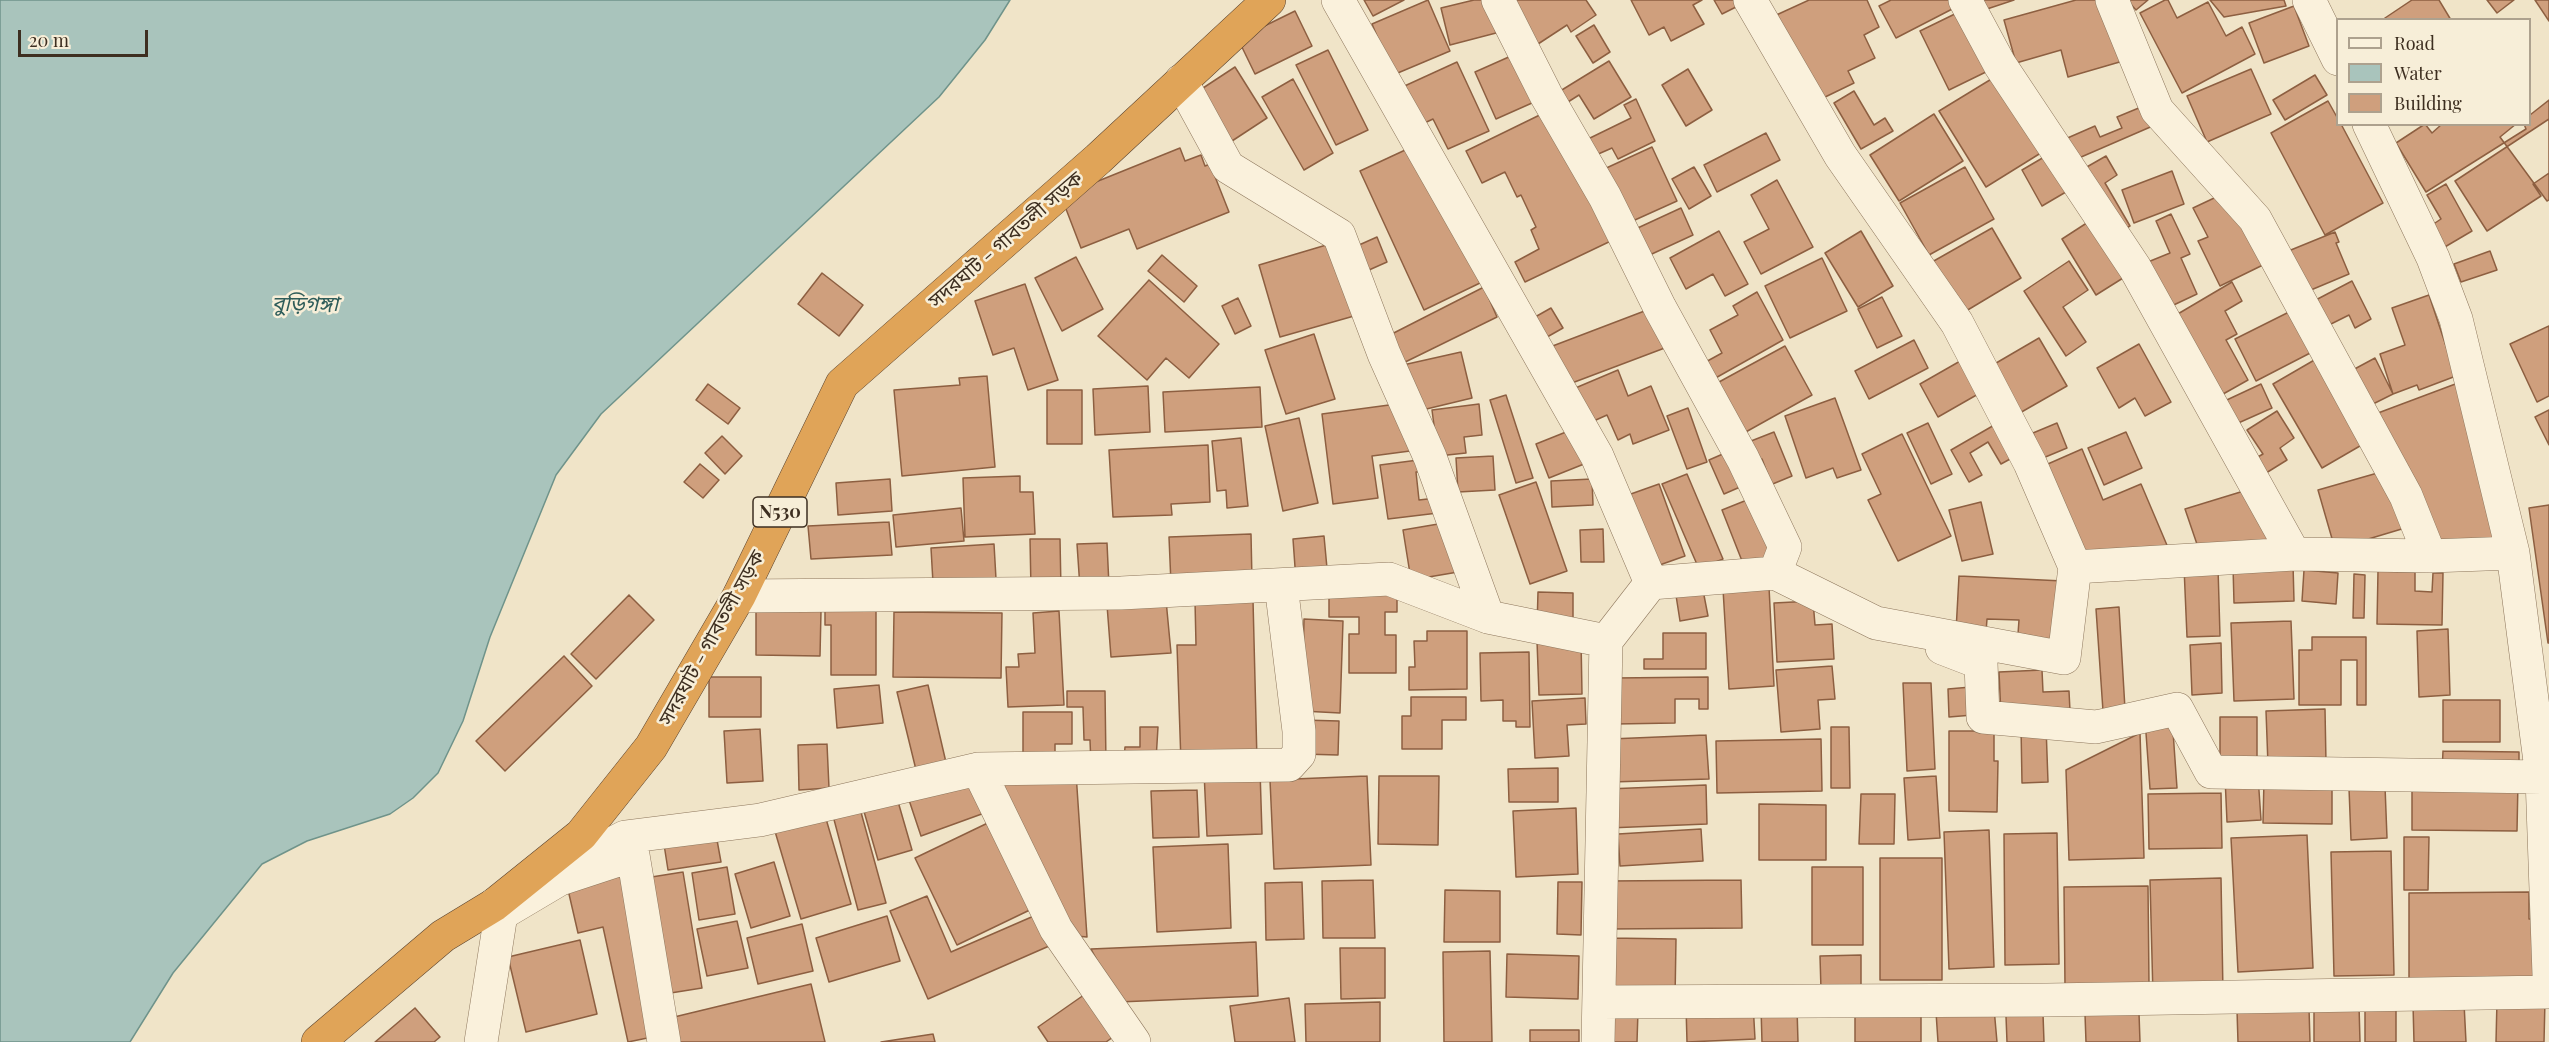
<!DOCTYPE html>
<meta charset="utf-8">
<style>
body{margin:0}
#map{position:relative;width:2549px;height:1042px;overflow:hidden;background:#f0e4c8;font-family:"Playfair Display",serif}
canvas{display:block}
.legend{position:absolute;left:2336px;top:18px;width:195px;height:108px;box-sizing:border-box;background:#f7eed8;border:2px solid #ada18e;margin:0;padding:8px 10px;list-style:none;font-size:18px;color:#3d2e20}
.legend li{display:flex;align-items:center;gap:12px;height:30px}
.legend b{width:30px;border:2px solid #ada18e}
.scale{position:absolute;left:18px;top:30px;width:130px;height:27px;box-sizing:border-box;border:3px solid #3d2e20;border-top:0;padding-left:8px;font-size:18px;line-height:21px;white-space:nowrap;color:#3d2e20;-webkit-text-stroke:4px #f7eed8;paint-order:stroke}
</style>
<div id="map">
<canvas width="2549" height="1042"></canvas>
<ul class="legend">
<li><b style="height:8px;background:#faf1dc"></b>Road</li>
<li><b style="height:16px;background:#a9c4bc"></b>Water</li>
<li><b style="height:16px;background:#cf9f7d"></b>Building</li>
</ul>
<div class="scale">20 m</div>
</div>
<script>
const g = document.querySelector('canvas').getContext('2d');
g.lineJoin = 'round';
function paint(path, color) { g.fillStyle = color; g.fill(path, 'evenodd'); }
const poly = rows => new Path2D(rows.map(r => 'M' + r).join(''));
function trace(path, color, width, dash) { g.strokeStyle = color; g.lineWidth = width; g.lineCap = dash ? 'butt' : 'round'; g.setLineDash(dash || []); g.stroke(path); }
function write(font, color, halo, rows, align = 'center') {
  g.font = font + ' "Playfair Display","Noto Sans Bengali",serif'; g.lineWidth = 5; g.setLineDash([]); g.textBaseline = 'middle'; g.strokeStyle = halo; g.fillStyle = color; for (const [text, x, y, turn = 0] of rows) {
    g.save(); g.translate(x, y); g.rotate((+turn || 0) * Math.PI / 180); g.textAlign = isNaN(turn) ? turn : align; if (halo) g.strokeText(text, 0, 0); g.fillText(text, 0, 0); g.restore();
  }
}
const water = poly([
 [0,0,1010,0,985,40,939,97,601,414,556,475,490,637,463,721,438,773,413,798,390,814,307,841,262,864,173,973,130,1042,0,1042,0,0]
]);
paint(water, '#a9c4bc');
trace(water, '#6f938a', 1.5);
const building = poly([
 [1364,0,1404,0,1373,16,1364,0],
 [1428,0,1450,51,1393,75,1372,24,1428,0],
 [1474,0,1488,0,1496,33,1450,45,1441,8,1474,0],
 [1510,0,1586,0,1596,15,1571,32,1567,25,1538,44,1510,0],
 [1631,0,1702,0,1693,5,1704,24,1671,41,1664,27,1649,35,1631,0],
 [1714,0,1737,0,1740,5,1722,14,1714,0],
 [1809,0,1867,0,1879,27,1864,35,1875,58,1848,71,1854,83,1821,99,1772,17,1809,0],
 [1891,0,1957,0,1960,5,1896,38,1879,6,1891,0],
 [1977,0,2014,0,1981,11,1977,0],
 [2076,0,2106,0,2123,61,2068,77,2061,50,2016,63,2004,20,2076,0],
 [2127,0,2148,0,2136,10,2127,0],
 [2165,0,2168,0,2177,18,2208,2,2226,36,2242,27,2255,54,2182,93,2140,13,2165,0],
 [2210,0,2284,0,2286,6,2224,17,2210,0],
 [2412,0,2439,0,2451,20,2382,20,2412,0],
 [2487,0,2514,0,2497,13,2487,0],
 [2535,0,2549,0,2549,21,2535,0],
 [2294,6,2309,46,2264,63,2249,23,2294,6],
 [1963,10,1992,69,1949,90,1920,31,1963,10],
 [1295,11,1312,46,1255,74,1238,39,1295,11],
 [1594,25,1610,52,1593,63,1576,36,1594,25],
 [1328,50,1368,130,1336,145,1296,65,1328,50],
 [1520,52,1541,99,1496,119,1475,72,1520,52],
 [1609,61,1631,97,1594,119,1579,95,1560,107,1552,96,1609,61],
 [1457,62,1489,131,1448,149,1433,119,1416,127,1398,89,1457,62],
 [1235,67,1267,118,1232,141,1200,90,1235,67],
 [1688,69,1712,110,1686,126,1662,85,1688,69],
 [2251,69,2271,114,2207,142,2187,96,2251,69],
 [1998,75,2044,151,1986,187,1939,111,1998,75],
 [2315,75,2327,95,2285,120,2273,100,2315,75],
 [1293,79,1333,153,1304,170,1262,97,1293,79],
 [1854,91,1874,125,1885,118,1893,131,1861,149,1834,103,1854,91],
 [1636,99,1655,141,1618,159,1612,148,1596,155,1588,139,1631,118,1624,105,1636,99],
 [2549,100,2549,200,2547,201,2500,137,2516,124,2530,124,2530,115,2549,100],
 [2328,101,2338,119,2338,124,2341,124,2383,203,2325,235,2271,133,2328,101],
 [2146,105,2155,125,2065,164,2056,143,2095,126,2100,137,2122,128,2117,117,2146,105],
 [1552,109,1615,239,1525,282,1515,262,1539,249,1531,230,1536,227,1521,195,1517,197,1505,172,1482,183,1466,151,1552,109],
 [1934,114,1963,161,1899,201,1870,155,1934,114],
 [2549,119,2549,173,2533,184,2541,196,2487,231,2455,181,2549,119],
 [2425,124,2432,133,2442,124,2524,124,2526,129,2426,192,2396,143,2425,124],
 [1766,133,1780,160,1717,192,1704,165,1766,133],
 [1416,145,1480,283,1424,310,1360,171,1416,145],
 [1652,147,1677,201,1626,224,1602,170,1652,147],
 [1180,148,1185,161,1201,155,1205,166,1210,164,1229,212,1137,249,1129,229,1081,248,1061,196,1180,148],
 [2051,153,2071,189,2042,206,2022,170,2051,153],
 [2106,156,2117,175,2105,183,2130,226,2114,235,2078,172,2106,156],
 [1694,167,1711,196,1689,209,1672,179,1694,167],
 [1965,167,1994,219,1929,255,1900,203,1965,167],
 [2172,171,2184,204,2134,223,2122,190,2172,171],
 [1777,180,1813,247,1761,274,1744,242,1769,229,1751,195,1777,180],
 [2446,184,2472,231,2438,251,2426,229,2441,219,2427,195,2446,184],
 [2229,191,2265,264,2220,286,2198,241,2208,237,2193,208,2229,191],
 [1681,208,1693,235,1641,259,1629,232,1681,208],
 [2171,214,2190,254,2181,258,2197,294,2163,310,2143,264,2170,253,2156,221,2171,214],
 [2096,217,2131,273,2096,295,2062,239,2096,217],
 [1992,228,2021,278,1961,314,1932,262,1992,228],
 [1719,231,1748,284,1725,296,1713,274,1686,289,1670,258,1719,231],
 [1861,231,1893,286,1858,307,1825,253,1861,231],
 [2335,232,2339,242,2336,243,2349,274,2299,295,2281,254,2335,232],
 [1377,237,1387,262,1360,274,1350,249,1377,237],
 [1333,243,1354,316,1280,337,1259,265,1333,243],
 [2490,251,2497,270,2461,282,2454,264,2490,251],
 [1162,255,1197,286,1184,302,1148,271,1162,255],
 [1076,257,1103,309,1062,331,1035,278,1076,257],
 [1822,258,1847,311,1790,338,1765,286,1822,258],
 [2069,261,2088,290,2063,307,2086,342,2066,356,2024,291,2069,261],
 [822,273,863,305,839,336,798,304,822,273],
 [1149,280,1219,344,1189,378,1166,358,1147,380,1098,336,1149,280],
 [2352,281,2371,319,2355,328,2349,315,2323,328,2310,303,2352,281],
 [2232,282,2242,301,2225,311,2237,334,2226,340,2248,380,2216,398,2171,318,2232,282],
 [1025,284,1058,380,1028,390,1014,348,993,355,975,301,1025,284],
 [1484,287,1497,317,1393,368,1380,340,1484,287],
 [1757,292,1783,340,1712,380,1702,364,1722,353,1710,330,1738,315,1733,306,1757,292],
 [2429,295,2456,376,2419,390,2417,385,2393,394,2380,354,2405,345,2392,308,2429,295],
 [1882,297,1902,336,1877,348,1858,309,1882,297],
 [1238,298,1251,326,1235,334,1222,306,1238,298],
 [1655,307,1670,346,1564,386,1550,347,1655,307],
 [1551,308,1563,328,1540,341,1528,321,1551,308],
 [2295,309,2316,350,2256,381,2235,339,2295,309],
 [2549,326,2549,396,2537,402,2510,344,2549,326],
 [1314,334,1335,399,1286,414,1265,350,1314,334],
 [2039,338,2067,386,2018,414,1991,366,2039,338],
 [1914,340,1928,368,1869,399,1855,371,1914,340],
 [2139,344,2171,402,2145,416,2135,398,2119,408,2097,368,2139,344],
 [1785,346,1812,395,1735,438,1708,388,1785,346],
 [1461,352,1472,398,1414,412,1403,365,1461,352],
 [2323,355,2372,439,2322,468,2273,384,2323,355],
 [1969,356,1987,389,1938,417,1920,384,1969,356],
 [2375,358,2393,394,2367,407,2349,372,2375,358],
 [1618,370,1628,396,1651,386,1669,430,1633,444,1630,434,1618,440,1607,415,1587,424,1573,389,1618,370],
 [987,376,995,467,902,476,894,390,960,385,959,378,987,376],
 [2458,383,2500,540,2436,541,2370,416,2458,383],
 [708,384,740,408,728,424,696,400,708,384],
 [2261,384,2272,408,2227,428,2216,405,2261,384],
 [1148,386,1150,432,1095,435,1093,389,1148,386],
 [1260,387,1262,427,1165,432,1163,392,1260,387],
 [1047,390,1082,390,1082,444,1047,444,1047,390],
 [1506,395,1533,478,1516,483,1490,400,1506,395],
 [1835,398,1861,470,1837,478,1833,468,1806,478,1785,416,1835,398],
 [1404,403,1410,451,1372,456,1378,498,1333,504,1322,414,1404,403],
 [1479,404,1482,435,1464,437,1466,453,1438,456,1432,410,1479,404],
 [1688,408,1707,462,1687,469,1667,416,1688,408],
 [2549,410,2549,445,2535,417,2549,410],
 [2277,411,2294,438,2280,448,2287,460,2258,478,2249,462,2263,454,2247,430,2277,411],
 [1299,418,1318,503,1283,511,1265,426,1299,418],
 [2003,420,2021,453,2001,464,1988,442,1970,453,1982,475,1969,482,1951,450,2003,420],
 [1928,423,1952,474,1931,484,1907,433,1928,423],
 [2057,423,2067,448,2043,458,2033,433,2057,423],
 [1576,428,1589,462,1549,478,1536,444,1576,428],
 [1774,432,1792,476,1763,488,1768,475,1762,459,1753,462,1746,443,1774,432],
 [2126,432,2142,468,2104,485,2088,448,2126,432],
 [1902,434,1951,536,1898,561,1868,500,1881,494,1862,454,1902,434],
 [722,436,742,456,725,474,705,453,722,436],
 [1241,438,1248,506,1227,508,1226,490,1217,491,1212,441,1241,438],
 [1208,445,1210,502,1171,504,1172,515,1113,517,1109,450,1208,445],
 [2082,449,2103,500,2141,484,2172,557,2086,559,2041,467,2082,449],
 [1732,450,1747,484,1724,494,1709,460,1732,450],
 [1493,456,1495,490,1458,492,1456,458,1493,456],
 [1426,459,1427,471,1416,472,1419,500,1436,498,1438,513,1388,519,1380,465,1426,459],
 [700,464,719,480,703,498,684,482,700,464],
 [2388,470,2405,528,2335,549,2318,490,2388,470],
 [1687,474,1723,559,1699,569,1662,484,1687,474],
 [1020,476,1020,492,1033,492,1035,534,965,537,963,478,1020,476],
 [890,479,892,511,838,515,836,483,890,479],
 [1592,479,1593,505,1552,507,1551,481,1592,479],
 [1536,482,1567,571,1530,584,1499,495,1536,482],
 [1659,484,1685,556,1654,567,1628,495,1659,484],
 [2247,490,2272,543,2200,553,2185,509,2247,490],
 [1752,498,1774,554,1744,566,1722,510,1752,498],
 [1981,502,1993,554,1962,561,1949,510,1981,502],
 [2549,505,2549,643,2548,643,2529,508,2549,505],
 [961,508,964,541,896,547,893,515,961,508],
 [889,522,892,555,811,559,808,526,889,522],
 [1450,522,1458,572,1411,580,1403,530,1450,522],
 [1603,529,1604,562,1581,562,1580,530,1603,529],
 [1251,534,1252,581,1171,584,1169,537,1251,534],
 [1324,536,1328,579,1296,581,1293,539,1324,536],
 [1030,539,1060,539,1061,590,1031,590,1030,539],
 [1107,543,1109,586,1080,588,1077,544,1107,543],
 [994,544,996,579,933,583,931,548,994,544],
 [2293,564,2294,601,2234,603,2233,566,2293,564],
 [2184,567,2218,567,2220,636,2187,637,2184,567],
 [2304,570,2338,573,2336,604,2302,601,2304,570],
 [2378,571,2415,572,2415,591,2432,592,2433,573,2443,573,2442,625,2377,624,2378,571],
 [2354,574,2365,575,2364,618,2353,618,2354,574],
 [1959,576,2063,581,2059,647,2029,645,2029,635,2018,634,2019,620,1987,619,1986,632,1956,631,1959,576],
 [1329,585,1397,586,1397,612,1385,612,1385,635,1396,635,1396,673,1349,673,1349,634,1359,634,1359,617,1329,617,1329,585],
 [1702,585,1708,616,1680,621,1675,589,1702,585],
 [1769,587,1774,686,1729,689,1723,589,1769,587],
 [1538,592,1573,593,1573,627,1537,627,1538,592],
 [629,595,654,620,596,679,571,654,629,595],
 [1166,600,1171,653,1111,657,1107,605,1166,600],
 [1253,600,1257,761,1181,763,1177,645,1196,645,1195,601,1253,600],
 [1813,601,1815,625,1832,624,1834,659,1777,662,1774,603,1813,601],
 [825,605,876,605,876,675,831,675,831,625,825,625,825,605],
 [2119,607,2125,709,2103,711,2096,609,2119,607],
 [756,611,821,611,820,656,756,655,756,611],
 [1059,611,1064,705,1008,707,1006,667,1019,667,1018,654,1035,653,1033,613,1059,611],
 [894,612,1002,613,1001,678,893,677,894,612],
 [1304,619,1343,621,1340,713,1302,711,1304,619],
 [2291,621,2294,699,2234,701,2231,623,2291,621],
 [2448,629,2450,695,2419,697,2417,631,2448,629],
 [1427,631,1467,631,1467,689,1409,690,1409,667,1415,667,1414,641,1427,641,1427,631],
 [1663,633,1706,633,1706,669,1644,669,1644,659,1663,659,1663,633],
 [2312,637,2366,637,2366,705,2357,705,2357,660,2341,660,2341,705,2299,705,2299,650,2312,650,2312,637],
 [1581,639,1582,694,1539,695,1537,641,1581,639],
 [2221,643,2222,693,2192,695,2190,645,2221,643],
 [1529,652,1530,727,1516,727,1516,721,1503,721,1503,700,1481,701,1480,653,1529,652],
 [564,656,592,686,505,771,476,741,564,656],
 [1832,666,1835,699,1818,700,1820,729,1781,732,1776,670,1832,666],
 [2042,670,2043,692,2069,691,2070,711,2001,715,1999,672,2042,670],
 [709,677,761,677,761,717,709,717,709,677],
 [1708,677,1708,709,1699,709,1699,699,1675,699,1675,723,1615,724,1615,678,1708,677],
 [1903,683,1931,683,1935,769,1907,771,1903,683],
 [879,685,883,723,837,728,834,689,879,685],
 [928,685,948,771,918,778,897,692,928,685],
 [1971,687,1973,715,1949,717,1948,689,1971,687],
 [1067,691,1105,691,1106,764,1091,765,1090,740,1084,740,1083,707,1067,707,1067,691],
 [1411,697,1466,697,1466,720,1442,720,1442,749,1402,749,1402,716,1411,716,1411,697],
 [1585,698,1586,724,1567,725,1569,756,1535,758,1532,701,1585,698],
 [2443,700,2500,700,2500,742,2443,742,2443,700],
 [2325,709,2326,763,2268,765,2266,711,2325,709],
 [1023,712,1072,712,1072,744,1055,744,1055,770,1023,770,1023,712],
 [2172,717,2177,788,2150,789,2145,719,2172,717],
 [2220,717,2257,717,2257,757,2220,757,2220,717],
 [1302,720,1339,721,1338,755,1302,754,1302,720],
 [2046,726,2048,782,2022,783,2021,727,2046,726],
 [1140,727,1158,727,1156,760,1124,759,1125,747,1140,747,1140,727],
 [1831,727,1849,727,1850,788,1831,788,1831,727],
 [760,729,763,781,727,783,724,731,760,729],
 [1949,731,1994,731,1994,761,1998,761,1997,812,1949,811,1949,731],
 [2140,733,2144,858,2069,860,2066,770,2140,733],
 [1706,735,1709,779,1611,782,1610,739,1706,735],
 [1821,739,1822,791,1717,793,1716,741,1821,739],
 [827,744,829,788,799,790,798,745,827,744],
 [2443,751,2519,752,2519,773,2442,772,2443,751],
 [1558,768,1558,802,1509,802,1508,769,1558,768],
 [1260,770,1262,834,1207,836,1204,772,1260,770],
 [1076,773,1087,937,1076,936,991,777,1076,773],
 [978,775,990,811,921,836,909,800,978,775],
 [1367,776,1371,865,1274,869,1270,780,1367,776],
 [1379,776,1439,776,1438,845,1378,844,1379,776],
 [1936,776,1940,838,1908,840,1904,778,1936,776],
 [2258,776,2261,820,2227,822,2225,777,2258,776],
 [2264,780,2332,781,2332,824,2263,823,2264,780],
 [2412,780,2518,781,2517,831,2412,830,2412,780],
 [1706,785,1707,824,1608,828,1607,789,1706,785],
 [2385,786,2387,838,2351,840,2349,788,2385,786],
 [1197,790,1199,837,1153,838,1151,791,1197,790],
 [2221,793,2222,848,2149,849,2148,794,2221,793],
 [1861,794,1895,794,1894,844,1859,844,1861,794],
 [897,798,912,850,878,860,863,808,897,798],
 [1759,804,1826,805,1826,860,1759,860,1759,804],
 [859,805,886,903,858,910,832,812,859,805],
 [1576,808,1578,874,1516,877,1513,811,1576,808],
 [824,812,851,904,801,919,774,828,824,812],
 [994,820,1036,907,957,945,915,858,994,820],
 [715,829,721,862,668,870,663,838,715,829],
 [1701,829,1703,861,1620,866,1618,834,1701,829],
 [1989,830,1994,967,1949,969,1944,832,1989,830],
 [2057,833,2059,964,2005,965,2004,834,2057,833],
 [2307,835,2313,968,2238,972,2231,838,2307,835],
 [2404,837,2429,837,2428,890,2404,890,2404,837],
 [1228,844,1231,928,1157,932,1153,847,1228,844],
 [2391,851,2394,975,2334,976,2331,852,2391,851],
 [1880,858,1942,858,1942,980,1880,980,1880,858],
 [774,862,790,916,751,928,735,874,774,862],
 [727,867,735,914,699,920,692,873,727,867],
 [1812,867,1863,867,1863,945,1812,945,1812,867],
 [624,868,662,1035,628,1042,603,927,578,933,566,881,624,868],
 [683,872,702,988,658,995,639,879,683,872],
 [2221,878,2223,994,2153,996,2150,880,2221,878],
 [1373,880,1375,938,1323,938,1322,881,1373,880],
 [1741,880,1742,928,1609,929,1608,881,1741,880],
 [1302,882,1304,939,1266,940,1265,883,1302,882],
 [1558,882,1582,882,1581,935,1557,934,1558,882],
 [2148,886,2149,985,2065,986,2064,887,2148,886],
 [1445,890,1500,891,1500,942,1444,942,1445,890],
 [2529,892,2529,919,2545,919,2545,988,2409,988,2409,893,2529,892],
 [927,896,951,952,1043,912,1056,943,928,999,890,911,927,896],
 [887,916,900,961,829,982,816,938,887,916],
 [737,921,748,968,707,976,697,929,737,921],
 [802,924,813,971,758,984,747,938,802,924],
 [1609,938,1676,939,1675,1000,1607,998,1609,938],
 [580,940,597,1014,526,1032,508,957,580,940],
 [1256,942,1258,996,1119,1002,1091,949,1256,942],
 [1340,948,1385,948,1385,998,1341,999,1340,948],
 [1490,951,1492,1042,1444,1042,1443,952,1490,951],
 [1507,954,1579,956,1578,999,1506,997,1507,954],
 [1861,955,1861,989,1821,990,1820,956,1861,955],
 [811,984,825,1042,675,1042,670,1018,811,984],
 [1091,990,1120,1032,1106,1042,1048,1042,1038,1027,1091,990],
 [1289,998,1295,1042,1235,1042,1230,1006,1289,998],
 [2497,1000,2545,1000,2544,1042,2496,1042,2497,1000],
 [1380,1002,1380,1042,1306,1042,1305,1004,1380,1002],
 [1753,1003,1755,1039,1687,1042,1686,1006,1753,1003],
 [2365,1003,2396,1003,2396,1042,2365,1042,2365,1003],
 [2464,1003,2466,1042,2414,1042,2413,1004,2464,1003],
 [2314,1005,2359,1005,2360,1042,2314,1042,2314,1005],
 [415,1008,440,1037,434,1042,375,1042,415,1008],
 [1761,1008,1797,1008,1798,1042,1762,1042,1761,1008],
 [1994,1008,1997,1042,1938,1042,1936,1012,1994,1008],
 [2309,1008,2310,1042,2238,1042,2237,1010,2309,1008],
 [1607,1010,1638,1011,1637,1042,1606,1042,1607,1010],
 [2139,1013,2140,1042,2086,1042,2085,1014,2139,1013],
 [1921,1014,1921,1042,1855,1042,1855,1016,1921,1014],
 [2043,1014,2044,1042,2007,1042,2006,1016,2043,1014],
 [1530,1030,1579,1030,1579,1042,1530,1042,1530,1030],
 [933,1034,935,1042,881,1042,933,1034]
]);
paint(building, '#cf9f7d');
trace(building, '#8d5f41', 1.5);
const minor = poly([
 [1338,0,1597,456,1651,583],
 [1498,0,1546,95,1605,197,1660,308,1743,459,1785,547,1775,573],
 [1750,0,1840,155,1957,323,2030,463,2075,567],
 [1965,0,2000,65,2135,268,2294,554],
 [2112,0,2157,110,2255,219,2406,496,2430,556],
 [2309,0,2338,59],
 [1181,81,1228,167,1339,235,1384,354,1430,457,1488,617],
 [2369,124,2433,258,2456,319,2513,553,2542,777,2549,975],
 [739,596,1121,593,1389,579,1488,617,1606,641,1651,583,1775,573,1876,623,2064,658,2075,567,2294,554,2430,556,2513,553],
 [1942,648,1981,663,1983,717,2096,727,2177,709,2211,772,2542,777],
 [978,769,1056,929,1134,1042],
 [1599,1002,2047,1000,2549,992],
 [481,1042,501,914],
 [664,1042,633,855,560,879,501,914,494,905,625,837,760,820,978,769,1289,765,1299,754,1299,731,1281,585],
 [1598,1042,1606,641]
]);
const highway = poly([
 [318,1042,443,936,494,905,581,835,651,747,739,596,842,384,1098,159,1269,0]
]);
trace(minor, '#8d765c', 34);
trace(highway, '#5b4430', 34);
trace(minor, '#faf1dc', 33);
trace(highway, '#e0a458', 33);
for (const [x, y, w] of [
 [780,512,54]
]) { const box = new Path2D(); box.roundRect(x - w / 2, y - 15, w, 30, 4.5); g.fillStyle = '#f7eed8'; g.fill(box); trace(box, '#3d2e20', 1.5); }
write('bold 18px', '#3d2e20', null, [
 ["N530",780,512]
]);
write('20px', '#3d2e20', '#f7eed8', [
 ["সদরঘাট - গাবতলী সড়ক",1006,240,-41],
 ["সদরঘাট - গাবতলী সড়ক",712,638,-61]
]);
write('italic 21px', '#2f5d5a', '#f7eed8', [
 ["বুড়িগঙ্গা",305,304]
]);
</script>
